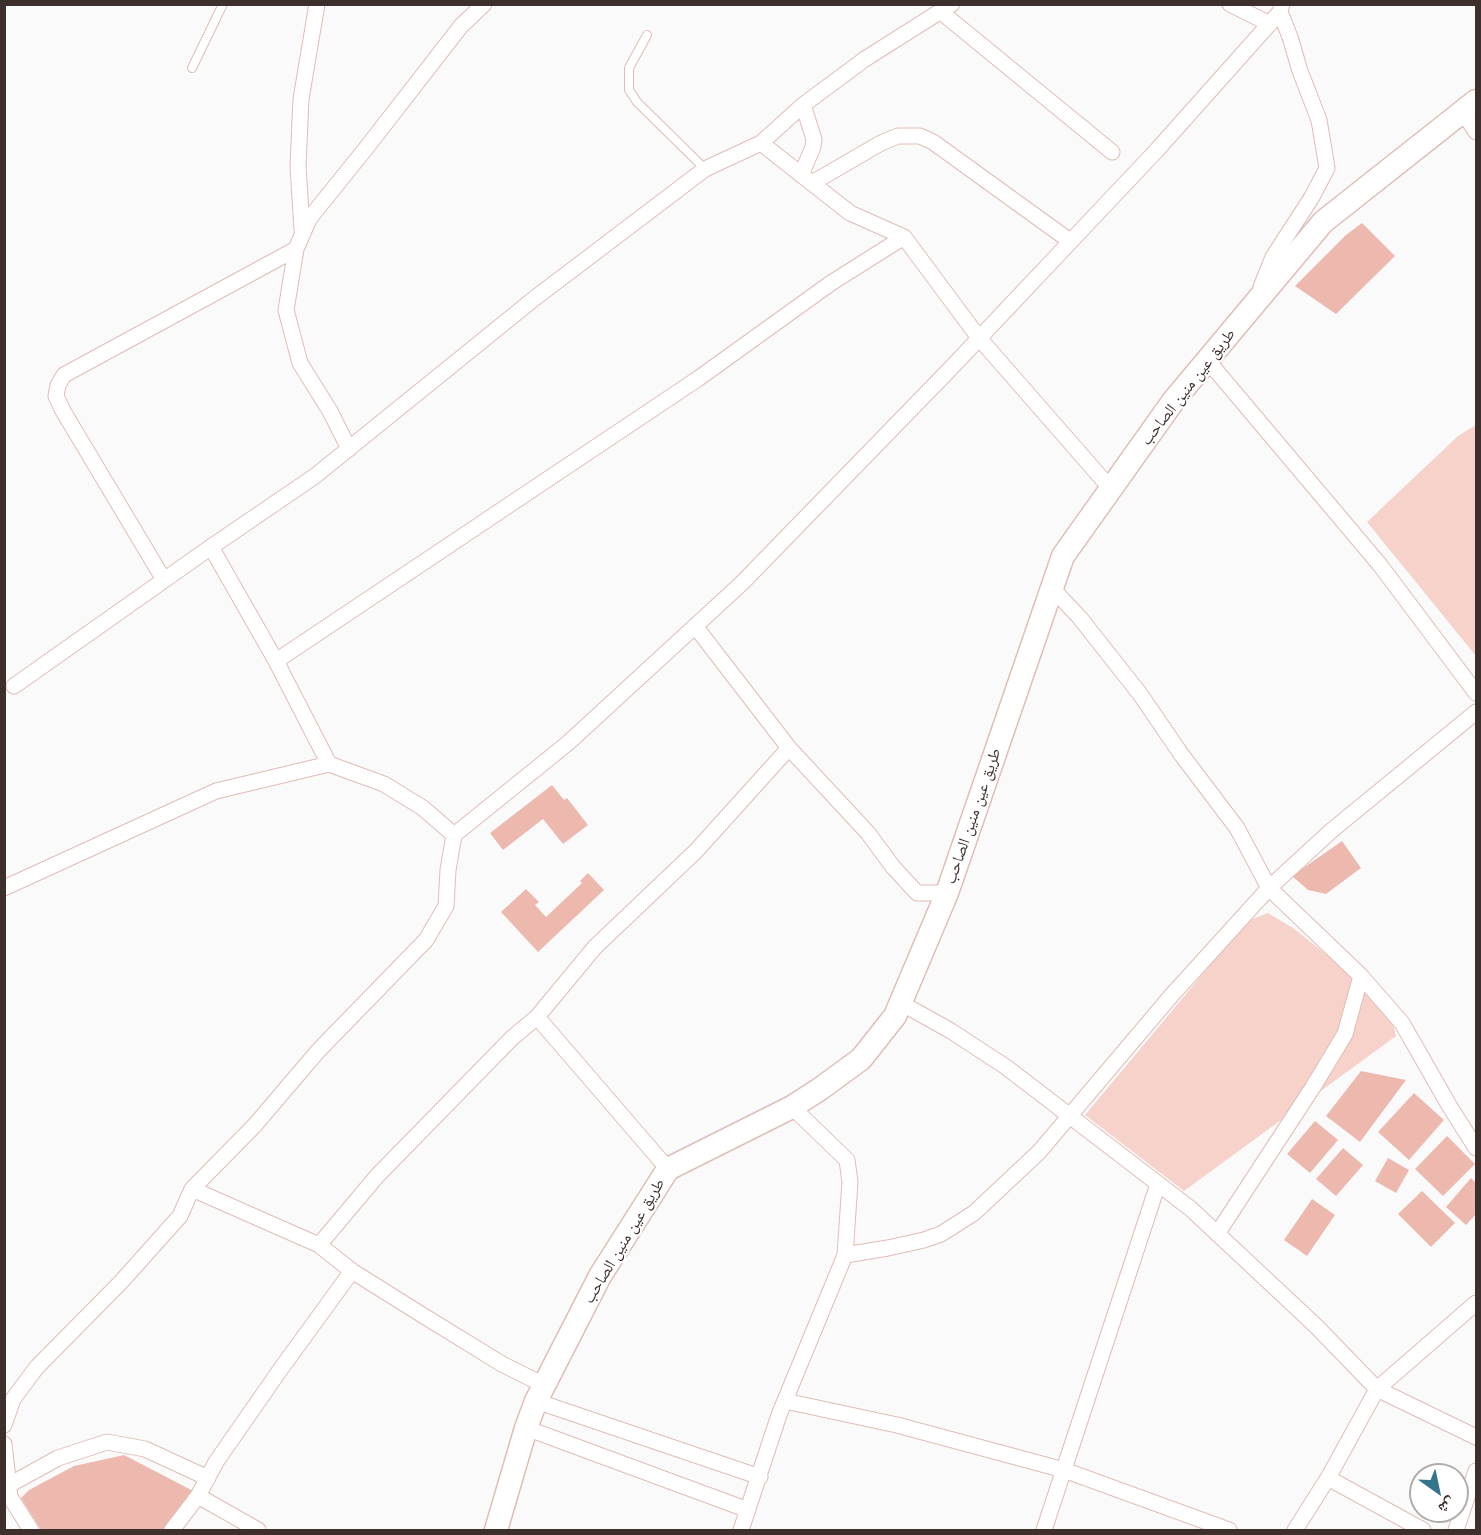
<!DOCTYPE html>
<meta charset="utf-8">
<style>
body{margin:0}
#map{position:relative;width:1481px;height:1535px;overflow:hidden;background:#fafafa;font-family:Mulish,"Noto Naskh Arabic",sans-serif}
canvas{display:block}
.frame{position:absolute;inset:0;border:6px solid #3d2f2c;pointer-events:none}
.north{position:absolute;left:1409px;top:1463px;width:60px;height:60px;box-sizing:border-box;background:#fff;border:2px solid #b1acab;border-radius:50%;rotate:147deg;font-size:16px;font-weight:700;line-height:24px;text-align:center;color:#3d2f2c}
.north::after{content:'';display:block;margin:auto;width:21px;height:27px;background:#357589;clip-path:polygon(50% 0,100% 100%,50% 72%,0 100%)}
</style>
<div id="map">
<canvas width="1481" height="1535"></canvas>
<div class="frame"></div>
<div class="north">ش</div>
</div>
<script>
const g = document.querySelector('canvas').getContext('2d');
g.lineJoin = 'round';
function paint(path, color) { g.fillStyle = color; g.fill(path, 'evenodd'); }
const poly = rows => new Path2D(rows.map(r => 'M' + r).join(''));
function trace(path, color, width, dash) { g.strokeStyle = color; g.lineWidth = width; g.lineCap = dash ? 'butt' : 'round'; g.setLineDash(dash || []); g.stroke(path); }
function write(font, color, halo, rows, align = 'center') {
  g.font = font + ' Mulish,"Noto Naskh Arabic",sans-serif'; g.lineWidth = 4.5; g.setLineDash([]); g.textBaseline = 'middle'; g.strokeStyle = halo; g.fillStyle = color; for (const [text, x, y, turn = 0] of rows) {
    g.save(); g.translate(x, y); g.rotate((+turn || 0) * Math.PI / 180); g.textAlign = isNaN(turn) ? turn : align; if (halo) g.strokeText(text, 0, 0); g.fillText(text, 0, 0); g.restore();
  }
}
paint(poly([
 [1476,425,1476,656,1367,522,1458,436],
 [1268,913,1293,928,1351,974,1392,1020,1396,1036,1184,1191,1085,1115,1247,921]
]), '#f6d2ca');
paint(poly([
 [1362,223,1395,256,1336,314,1295,286,1346,235],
 [552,785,564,800,567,798,588,825,563,844,543,819,503,850,490,833],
 [1342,841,1361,868,1326,894,1308,890,1292,876],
 [588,873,604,890,538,952,501,912,526,889,539,902,535,905,546,917,582,883,580,881],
 [1361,1071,1406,1080,1360,1142,1326,1116],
 [1414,1093,1444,1120,1409,1160,1378,1132],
 [1315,1121,1338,1140,1310,1173,1287,1154],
 [1447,1136,1475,1164,1443,1196,1415,1169],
 [1343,1148,1363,1165,1336,1196,1316,1179],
 [1388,1158,1409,1170,1396,1193,1375,1181],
 [1471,1178,1476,1183,1476,1214,1466,1225,1446,1207],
 [1422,1191,1455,1223,1431,1247,1398,1214],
 [1312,1199,1335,1215,1307,1256,1284,1240],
 [124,1455,197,1493,167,1530,41,1530,21,1498,29,1490,74,1466]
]), '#edb9ae');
const service = poly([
 [647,35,629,68,629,90,637,102,705,169],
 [192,68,223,4]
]);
const minor = poly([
 [1230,4,1270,24],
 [941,12,1112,152],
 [1463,112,1476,132],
 [761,143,803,105,865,59,952,4],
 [801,175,813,147,814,139,803,105],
 [812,183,881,143,898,136,920,136,933,142,1070,241],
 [302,230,298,166,301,99,317,4],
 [904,237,979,338,1111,489],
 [1261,287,1273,257,1312,197,1327,168,1319,120,1300,71,1290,37,1280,12],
 [1208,361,1380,565,1476,693],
 [349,449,330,411,300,363,286,310,296,249,309,219,367,147,461,26,484,4],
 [164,580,63,411,56,396,58,385,64,375,296,249],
 [1052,588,1080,618,1140,694,1181,754,1237,828,1269,888,1331,831,1476,712],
 [695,626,789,748,868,833,893,867,917,893,947,893],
 [276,661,329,764],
 [14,686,211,547,315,476,535,298,705,169,761,143,850,213,904,237,831,283,699,378,276,661,211,547],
 [4,888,216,791,329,764,384,784,423,808,454,835,568,743,742,583,952,367,1157,150,1280,12,1282,4],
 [901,1003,951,1031,1006,1067,1191,1209,1316,1326,1377,1389,1476,1437],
 [537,1017,668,1169],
 [792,1107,847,1160,850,1182,845,1255],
 [192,1189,319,1245,352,1271,419,1313,502,1364,544,1385],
 [1217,1234,1313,1087,1345,1034,1361,976],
 [319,1245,377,1176,512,1038,537,1017,595,947,696,851,789,748],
 [536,1401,760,1477],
 [785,1401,897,1425,1064,1470,1229,1530],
 [4,1425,13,1399,37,1367,121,1282,180,1216,192,1189,255,1125,318,1051,426,940,446,906,448,870,454,835],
 [526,1428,748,1510],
 [4,1444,10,1497,31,1530],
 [1328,1478,1423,1530],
 [9,1485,58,1458,107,1442,145,1449,208,1478],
 [198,1496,258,1530],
 [172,1530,198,1496,216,1462,280,1370,352,1271],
 [741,1530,779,1415,845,1255,888,1248,924,1240,941,1234,974,1213,1039,1152,1171,996,1269,888,1361,976,1402,1023,1450,1107,1476,1148],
 [1044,1530,1158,1184],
 [1295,1530,1328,1478,1377,1389,1476,1303],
 [1456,1530,1476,1471]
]);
const secondary = poly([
 [496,1530,526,1428,536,1401,600,1276,668,1169,792,1107,820,1089,861,1059,895,1016,947,893,1063,556,1174,400,1323,222,1476,101]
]);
trace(service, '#e0bdb6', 10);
trace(minor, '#e0bdb6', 17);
trace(secondary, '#e0bdb6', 25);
trace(service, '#fff', 8);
trace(minor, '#fff', 15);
trace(secondary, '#fff', 22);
write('16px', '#3d2f2c', '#fff', [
 ["طريق عين منين الصاحب",1188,387,-52],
 ["طريق عين منين الصاحب",973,816,-71],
 ["طريق عين منين الصاحب",624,1241,-59]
]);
</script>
